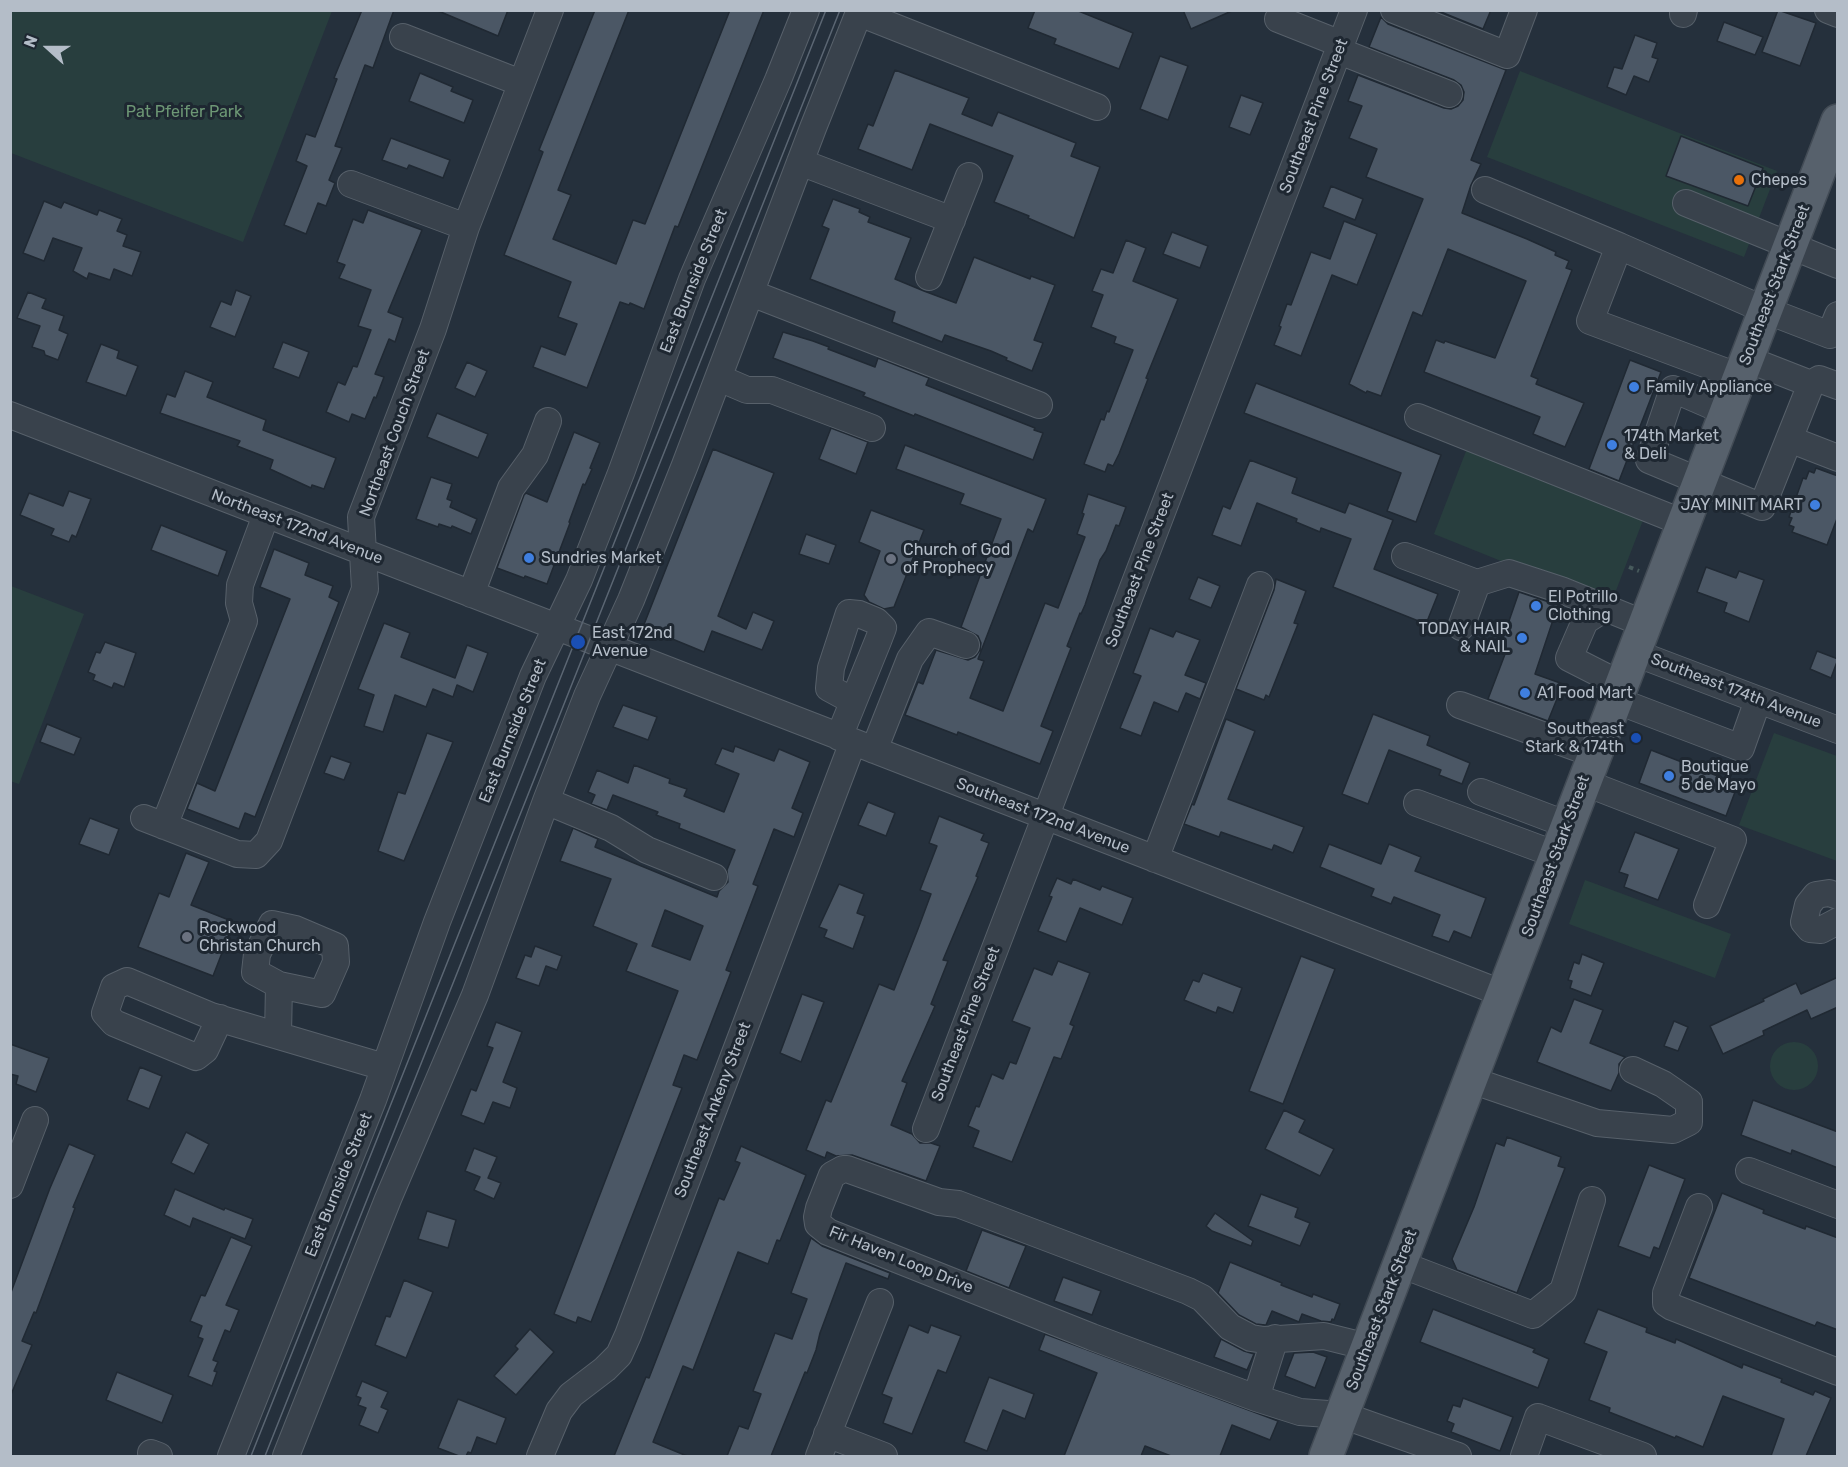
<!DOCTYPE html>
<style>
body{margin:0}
#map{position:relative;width:1848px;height:1467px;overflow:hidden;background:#25303c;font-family:Rubik,sans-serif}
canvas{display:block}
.frame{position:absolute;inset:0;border:12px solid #b4bdc8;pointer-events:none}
.north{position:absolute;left:18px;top:18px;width:60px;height:60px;-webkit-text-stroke:4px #1e2731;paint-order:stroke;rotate:291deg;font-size:16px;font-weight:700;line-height:24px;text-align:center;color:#b4bdc8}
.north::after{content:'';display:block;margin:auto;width:21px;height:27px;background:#b4bdc8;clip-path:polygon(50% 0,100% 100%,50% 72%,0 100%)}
</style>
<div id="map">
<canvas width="1848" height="1467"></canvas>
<div class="frame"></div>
<div class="north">N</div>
</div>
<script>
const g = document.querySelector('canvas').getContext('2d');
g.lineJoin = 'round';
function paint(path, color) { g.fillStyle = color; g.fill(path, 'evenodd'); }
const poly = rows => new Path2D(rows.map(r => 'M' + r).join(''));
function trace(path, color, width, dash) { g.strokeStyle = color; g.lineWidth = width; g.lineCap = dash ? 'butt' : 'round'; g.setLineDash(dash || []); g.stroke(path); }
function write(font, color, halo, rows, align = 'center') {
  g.font = font + ' Rubik,sans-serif'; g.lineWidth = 6; g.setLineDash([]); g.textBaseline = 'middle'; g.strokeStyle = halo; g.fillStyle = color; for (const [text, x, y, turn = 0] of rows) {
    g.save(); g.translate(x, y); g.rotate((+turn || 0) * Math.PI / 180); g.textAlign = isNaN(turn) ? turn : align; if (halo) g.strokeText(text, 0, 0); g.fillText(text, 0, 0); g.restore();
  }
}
paint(poly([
 [10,11,332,11,243,242,11,153],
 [1520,71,1777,171,1744,257,1487,157],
 [1468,446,1645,515,1612,601,1511,565,1434,534],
 [11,586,84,614,19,784,10,781],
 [1774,733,1837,756,1837,861,1739,825],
 [1585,880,1731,934,1715,978,1569,924],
 '1770 1066a24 24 0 1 1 48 0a24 24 0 1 1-48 0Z'
]), '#283e3e');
const building = poly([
 [362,10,394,10,373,68,365,65,335,146,342,148,329,180,335,183,326,206,318,203,306,234,284,225,307,166,296,161,306,134,315,137,337,79,334,78,362,10],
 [436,10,508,10,498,36,436,10],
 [595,10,629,10,558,190,571,195,553,239,616,264,633,220,645,224,730,10,764,10,678,227,675,226,644,309,630,303,629,305,620,302,587,388,533,367,541,346,565,355,577,324,558,317,571,282,504,255,543,152,539,150,595,10],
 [1035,10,1076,10,1133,33,1119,69,1054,44,1056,39,1028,28,1035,10],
 [1183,10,1234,10,1191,29,1183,10],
 [1436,10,1491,10,1483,29,1436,10],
 [1778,10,1816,23,1800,66,1762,52,1778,10],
 [1381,17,1388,24,1506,70,1471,160,1481,164,1471,185,1462,213,1527,239,1556,252,1555,255,1569,261,1566,268,1572,270,1531,376,1538,379,1536,384,1584,403,1565,447,1533,434,1540,417,1424,372,1436,340,1444,343,1445,341,1495,358,1526,281,1448,249,1422,316,1413,312,1381,396,1367,391,1366,393,1349,384,1423,199,1366,177,1377,149,1349,138,1362,106,1348,101,1358,75,1444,108,1451,109,1458,106,1463,100,1464,92,1461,85,1454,80,1369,47,1381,17],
 [1724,22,1763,37,1755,55,1717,41,1724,22],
 [1635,35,1657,43,1652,57,1658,59,1649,82,1634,76,1626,95,1607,87,1614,67,1622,69,1635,35],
 [1160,56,1188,66,1168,120,1140,109,1160,56],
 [895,70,969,98,962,114,992,126,998,112,1076,143,1071,156,1100,167,1074,238,1028,218,1029,216,994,202,1013,156,930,124,912,170,858,149,868,124,873,126,895,70],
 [420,73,453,87,451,91,473,100,464,123,409,101,420,73],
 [1241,95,1263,103,1250,135,1229,127,1241,95],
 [1681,136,1763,168,1748,206,1666,176,1681,136],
 [391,138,450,160,443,178,409,165,407,169,382,160,391,138],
 [1331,186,1363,199,1355,220,1323,207,1331,186],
 [833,199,860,209,859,212,870,217,868,222,911,238,895,279,924,291,956,303,974,257,1030,279,1031,276,1055,285,1034,340,1043,343,1032,371,1006,360,1007,358,991,351,945,335,942,342,892,322,895,312,810,279,829,229,822,226,833,199],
 [44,201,61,208,64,202,97,215,99,210,122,219,117,231,127,235,123,246,141,252,132,276,114,269,110,280,89,273,87,279,73,271,82,248,53,238,44,261,23,253,44,201],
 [368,210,422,230,388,312,403,318,395,342,389,339,375,374,384,377,376,398,374,397,365,419,352,414,349,422,326,412,338,382,345,385,353,366,357,367,371,330,358,326,371,290,339,278,345,265,337,262,353,219,363,223,368,210],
 [1344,221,1377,234,1357,285,1332,275,1301,356,1274,345,1281,327,1279,326,1287,304,1291,305,1311,252,1330,259,1344,221],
 [1172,232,1208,246,1200,268,1163,254,1172,232],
 [1126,240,1146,248,1133,281,1178,299,1146,378,1148,379,1119,454,1113,466,1108,464,1105,472,1084,464,1101,419,1104,420,1107,411,1109,412,1133,350,1114,343,1116,337,1091,327,1103,295,1092,291,1101,269,1113,273,1126,240],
 [236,290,251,296,235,337,210,327,221,301,231,305,236,290],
 [28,292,46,299,42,308,64,316,59,330,68,334,58,360,45,355,44,351,32,347,40,326,17,318,28,292],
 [783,332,813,341,829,347,828,349,875,367,878,358,929,378,926,385,1035,428,1034,430,1043,433,1033,460,915,414,914,416,863,396,865,393,773,358,783,332],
 [283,342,309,352,299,378,273,368,283,342],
 [101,344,119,351,117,358,138,366,126,396,86,382,101,344],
 [1630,360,1661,372,1619,481,1589,469,1630,360],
 [467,362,487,371,475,397,455,388,467,362],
 [185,371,213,382,207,397,266,420,263,430,336,458,324,489,312,485,311,488,270,469,273,460,237,446,240,441,160,413,167,394,175,397,185,371],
 [1256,383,1441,455,1416,522,1387,511,1401,473,1244,413,1256,383],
 [437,413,488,434,478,458,427,437,437,413],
 [831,428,868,442,856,474,819,459,831,428],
 [574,432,600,443,590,468,592,469,585,485,583,484,569,522,570,523,547,584,525,576,524,578,497,568,524,495,526,493,547,502,574,432],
 [905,445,1046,499,1033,532,1028,529,978,659,984,661,970,698,1003,711,1045,603,1058,608,1085,537,1077,534,1084,514,1082,513,1088,494,1126,507,1119,526,1116,525,1106,551,1100,560,1085,605,1081,614,1080,613,1067,646,1071,648,1041,726,1053,731,1040,764,958,732,957,735,905,715,918,682,923,684,936,650,968,660,975,657,980,650,981,643,978,636,961,627,1001,519,960,504,964,494,896,469,905,445],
 [713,449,774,473,718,616,746,629,753,612,774,621,762,650,712,631,704,652,643,627,713,449],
 [1250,460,1297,478,1292,493,1345,513,1349,503,1393,520,1374,569,1438,594,1426,624,1333,587,1351,539,1321,528,1320,532,1296,522,1297,519,1257,503,1241,546,1212,535,1223,506,1230,509,1250,460],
 [1816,468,1838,476,1838,516,1827,545,1792,532,1794,527,1789,525,1792,518,1789,517,1803,478,1806,479,1809,471,1814,473,1816,468],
 [431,477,452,484,447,499,452,501,450,507,477,519,471,534,452,526,451,528,439,524,438,527,416,519,431,477],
 [69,491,91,499,76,537,72,535,69,542,51,535,54,529,20,515,29,493,63,506,69,491],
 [871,510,924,530,894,607,884,609,869,602,864,595,880,551,859,542,871,510],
 [161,525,227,551,218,576,151,550,161,525],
 [806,534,836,545,829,564,799,554,806,534],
 [274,549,309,563,305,575,333,586,329,597,339,602,255,817,245,813,239,829,187,809,197,783,215,791,290,599,260,587,274,549],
 [1706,567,1736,578,1739,571,1764,580,1749,622,1724,612,1727,603,1697,592,1706,567],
 [1198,577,1220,586,1211,608,1189,599,1198,577],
 [1276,579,1306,591,1294,623,1298,624,1269,697,1266,695,1264,700,1236,689,1274,590,1276,579],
 [1519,592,1558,605,1535,674,1563,684,1548,721,1488,699,1507,649,1500,647,1519,592],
 [384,623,410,633,401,657,455,678,467,645,488,653,473,692,457,685,453,697,433,689,426,707,395,695,383,732,364,726,374,695,358,689,384,623],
 [1150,628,1173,637,1176,631,1200,640,1185,675,1206,683,1200,699,1186,693,1178,712,1154,702,1141,736,1120,728,1141,676,1133,673,1150,628],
 [105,642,136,653,124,687,114,683,112,688,93,680,95,675,88,672,96,652,100,653,105,642],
 [1817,651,1838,659,1831,678,1810,669,1817,651],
 [623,705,657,717,648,740,613,727,623,705],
 [1373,714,1430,736,1427,745,1470,763,1462,784,1439,775,1441,770,1389,750,1368,804,1342,794,1373,714],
 [1226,719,1255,731,1228,799,1304,827,1293,853,1274,845,1272,850,1221,832,1219,837,1184,824,1192,804,1194,805,1226,719],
 [47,724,81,738,74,755,40,742,47,724],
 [427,733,453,742,404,861,378,851,398,792,405,794,427,733],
 [735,746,774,761,779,749,810,762,792,808,803,813,794,837,774,829,753,884,758,886,726,970,731,972,697,1060,684,1055,673,1085,682,1088,591,1322,578,1317,576,1323,554,1314,678,991,626,971,637,944,593,926,611,879,560,861,573,828,598,839,595,847,717,897,719,891,728,882,727,870,735,850,679,828,680,824,656,815,658,812,613,795,607,810,591,804,595,795,588,792,597,770,628,783,634,765,670,779,669,783,687,789,684,796,724,812,739,774,715,764,722,748,733,752,735,746],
 [665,910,703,926,690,960,652,946,665,910],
 [1651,750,1738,784,1726,816,1639,783,1651,750],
 [331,756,351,763,344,780,324,773,331,756],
 [868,802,895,813,886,836,858,825,868,802],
 [939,816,984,834,981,840,989,843,976,876,978,877,943,960,948,961,931,1004,935,1006,902,1081,907,1083,891,1125,912,1134,920,1143,931,1143,940,1146,926,1181,852,1155,836,1156,827,1152,825,1158,806,1150,826,1100,831,1102,879,984,894,990,918,929,931,894,920,890,937,846,929,843,939,816],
 [90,818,119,829,109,855,79,844,90,818],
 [1635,832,1679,849,1658,900,1624,887,1628,875,1619,872,1635,832],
 [1329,844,1381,864,1389,844,1421,857,1415,871,1486,898,1471,938,1454,931,1449,942,1432,936,1440,915,1394,897,1391,904,1371,896,1374,889,1320,867,1329,844],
 [186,853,209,862,191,905,234,922,213,976,138,947,159,893,169,897,186,853],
 [1057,878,1071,884,1073,879,1100,890,1102,886,1133,898,1122,925,1080,908,1066,942,1038,931,1052,897,1049,896,1057,878],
 [839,884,864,894,857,913,865,916,853,949,824,937,827,930,819,927,839,884],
 [535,946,562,956,557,970,546,966,539,986,516,978,525,955,531,957,535,946],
 [1582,954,1604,963,1591,996,1570,988,1572,981,1568,980,1574,962,1579,964,1582,954],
 [1301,956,1335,969,1283,1104,1249,1091,1301,956],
 [1058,961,1090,973,1070,1024,1074,1026,1061,1059,1054,1057,1012,1162,973,1147,979,1131,968,1126,976,1106,979,1107,992,1074,1003,1079,1010,1062,1016,1064,1030,1028,1012,1021,1034,968,1052,975,1058,961],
 [1203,973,1242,988,1233,1013,1218,1007,1216,1013,1184,1000,1193,980,1199,982,1203,973],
 [1838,977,1838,1007,1811,1019,1807,1010,1763,1031,1764,1035,1723,1054,1710,1026,1764,1001,1763,999,1796,983,1801,994,1838,977],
 [802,994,824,1002,801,1062,780,1053,802,994],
 [1574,999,1603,1010,1590,1043,1625,1057,1619,1064,1619,1073,1611,1091,1537,1062,1551,1027,1561,1032,1574,999],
 [1674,1021,1688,1027,1678,1051,1664,1046,1674,1021],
 [496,1022,522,1032,503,1082,517,1088,510,1108,493,1102,484,1124,461,1115,471,1089,476,1091,493,1048,487,1046,496,1022],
 [10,1044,49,1058,36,1092,16,1084,18,1076,10,1074,10,1044],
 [140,1067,162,1076,149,1109,127,1100,140,1067],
 [1753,1100,1838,1132,1838,1168,1792,1150,1791,1154,1741,1135,1753,1100],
 [1284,1110,1305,1120,1299,1132,1334,1149,1320,1176,1265,1149,1284,1110],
 [186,1132,209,1144,194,1174,171,1163,186,1132],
 [1507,1137,1561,1157,1558,1166,1565,1168,1517,1293,1457,1270,1452,1259,1474,1207,1496,1143,1504,1146,1507,1137],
 [69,1144,95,1155,73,1207,75,1208,36,1313,34,1312,22,1341,32,1345,10,1397,10,1295,50,1188,69,1144],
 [741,1146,806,1175,780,1241,777,1240,768,1264,738,1252,693,1370,683,1366,653,1442,687,1456,614,1456,646,1377,649,1378,719,1198,724,1200,740,1163,735,1161,741,1146],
 [474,1148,497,1157,488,1178,501,1183,494,1199,474,1190,480,1177,465,1171,474,1148],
 [1649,1165,1685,1179,1659,1249,1654,1247,1650,1258,1618,1246,1649,1165],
 [175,1189,224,1210,225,1208,253,1219,245,1239,193,1218,190,1227,164,1215,175,1189],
 [1722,1193,1764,1210,1763,1213,1805,1229,1806,1226,1838,1238,1838,1330,1817,1322,1815,1326,1689,1278,1722,1193],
 [1261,1194,1298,1208,1295,1217,1310,1223,1300,1246,1248,1226,1261,1194],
 [427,1211,456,1220,448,1248,418,1239,427,1211],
 [1215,1213,1253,1241,1251,1246,1212,1231,1206,1226,1215,1213],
 [982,1230,1026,1246,1009,1288,966,1271,982,1230],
 [231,1237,252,1246,226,1305,239,1310,230,1332,225,1330,213,1360,218,1362,214,1371,217,1372,212,1386,188,1376,203,1339,198,1337,202,1326,190,1321,201,1295,205,1296,231,1237],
 [811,1238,822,1246,890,1273,888,1279,846,1263,820,1333,816,1350,807,1373,805,1372,771,1456,727,1456,739,1426,748,1429,761,1394,753,1391,775,1333,792,1339,807,1299,791,1293,811,1238],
 [1230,1262,1282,1283,1281,1285,1312,1297,1313,1294,1340,1304,1334,1320,1332,1319,1331,1322,1321,1321,1302,1314,1299,1322,1272,1311,1266,1325,1265,1325,1256,1324,1239,1315,1218,1293,1230,1262],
 [1063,1277,1101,1291,1092,1315,1054,1301,1063,1277],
 [404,1280,433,1292,406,1358,375,1345,386,1316,390,1317,404,1280],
 [1433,1309,1535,1349,1533,1352,1549,1359,1538,1388,1420,1342,1433,1309],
 [1598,1309,1647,1328,1646,1332,1675,1343,1676,1339,1742,1368,1743,1364,1782,1379,1781,1382,1813,1395,1815,1391,1831,1398,1806,1456,1771,1456,1784,1419,1723,1396,1703,1447,1676,1436,1675,1438,1609,1412,1610,1408,1589,1400,1607,1352,1584,1343,1598,1309],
 [909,1325,928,1333,931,1325,961,1336,946,1373,938,1370,912,1434,883,1423,892,1398,882,1394,909,1325],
 [530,1329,554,1352,516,1395,494,1376,518,1349,515,1346,530,1329],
 [1045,1334,1278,1421,1270,1440,1232,1425,1220,1456,1171,1456,1145,1446,1141,1456,1064,1456,1097,1373,1039,1350,1045,1334],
 [1221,1339,1244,1351,1254,1354,1247,1370,1214,1357,1221,1339],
 [1313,1352,1327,1357,1315,1388,1285,1376,1294,1353,1313,1352],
 [117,1372,173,1395,162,1423,106,1400,117,1372],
 [989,1377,1034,1394,1025,1419,1003,1410,987,1451,964,1442,989,1377],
 [362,1381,388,1392,381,1407,388,1410,378,1433,359,1425,366,1408,358,1405,361,1398,356,1396,362,1381],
 [1463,1398,1513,1417,1500,1451,1451,1432,1454,1424,1447,1421,1453,1405,1460,1407,1463,1398],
 [458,1399,506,1418,496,1444,477,1437,471,1453,468,1452,466,1456,459,1456,438,1448,458,1399]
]);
paint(building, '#4b5765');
trace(building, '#202933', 1.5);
const minor = poly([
 [1394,10,1507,55,1524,10],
 [1828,10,1838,14],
 [859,13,1097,107],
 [1683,14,1684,10],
 [1278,19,1341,44],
 [403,37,521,83],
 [1339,51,1449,94],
 [800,162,952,220],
 [351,184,466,227],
 [1485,190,1619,246],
 [1686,203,1838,265],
 [929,277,969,176],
 [751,293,1039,405],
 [1740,377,1590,321,1619,246,1765,310,1830,335,1838,315],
 [719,378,747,390,772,390,872,428],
 [1811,384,1819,379,1838,386],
 [1726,412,1673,389,1649,460,1762,507,1811,384,1747,359],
 [10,415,1504,994],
 [1418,417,1684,523],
 [1789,439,1838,458],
 [1405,556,1477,583,1509,573,1561,590,1645,624],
 [471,594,511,488,535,455,548,421],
 [1605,608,1585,621,1569,658,1622,685],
 [1461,627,1477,583],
 [1635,653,1838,730],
 [1615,700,1741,748,1758,700],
 [1460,705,1594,754],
 [839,737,878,641,883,628,876,621,859,614,849,613,831,668,829,688,853,701],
 [874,750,910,659,929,632,966,645],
 [1583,782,1733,840,1707,905],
 [1481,792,1568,825],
 [546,801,611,828,647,850,714,877],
 [1417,803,1557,855],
 [144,818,237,854,256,855,269,841,365,589,361,517,433,329,466,227,550,10],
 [164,826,244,621,239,603,240,585,266,515],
 [1155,859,1260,585],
 [1838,896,1829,893,1816,895,1808,905,1804,922,1810,929,1821,930,1838,921],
 [220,1018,205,1050,196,1057,114,1023,105,1013,114,987,127,981,211,1016,384,1067],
 [278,1035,279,985,255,972,257,954,272,924,295,929,335,946,336,962,322,994,279,985],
 [1471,1080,1597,1123,1673,1130,1689,1122,1689,1102,1663,1084,1633,1070],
 [926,1129,1354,10],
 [1749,1171,1838,1205],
 [10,1185,35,1120],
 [1699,1207,1666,1293,1666,1303,1672,1307,1838,1372],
 [1400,1264,1533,1315,1563,1291,1592,1200],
 [1368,1347,1324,1336,1264,1340,1251,1338,1230,1327,1202,1298,1188,1291,958,1204,939,1202,847,1169,843,1169,832,1175,819,1208,817,1217,818,1224,828,1232,1092,1337,1256,1398,1300,1412,1342,1415,1458,1456],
 [1256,1398,1275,1338],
 [827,1434,884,1456],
 [151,1453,159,1456],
 [231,1456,373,1100,437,922,533,676,579,580,621,473,692,279,778,80,806,10],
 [286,1456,388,1199,475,995,546,801,587,696,631,600,685,465,813,128,860,10],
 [540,1456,559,1411,571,1395,605,1369,619,1355,628,1335,853,742],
 [819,1456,880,1302],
 [1524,1456,1538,1417,1643,1456]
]);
const major = poly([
 [1326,1456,1838,121]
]);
trace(minor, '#57606a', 28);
trace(major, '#424b55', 36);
trace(poly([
 [1629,567,1639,571]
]), '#475a5c', 4, [4.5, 4.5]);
trace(minor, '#39424c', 26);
trace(major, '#57616c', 33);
trace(poly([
 [251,1456,826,10],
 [265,1456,840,10]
]), '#5b6673', 1.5);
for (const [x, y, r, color] of [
 [1739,180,6,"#e8710a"],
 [1634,387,6,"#3f7fe0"],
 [1612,445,6,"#3f7fe0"],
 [1815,505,6,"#3f7fe0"],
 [529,558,6,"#3f7fe0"],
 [891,559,6,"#6b7280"],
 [1536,606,6,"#3f7fe0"],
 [1522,638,6,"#3f7fe0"],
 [578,642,8,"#1a4fb4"],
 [1525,693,6,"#3f7fe0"],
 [1636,738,6,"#1a4fb4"],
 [1669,776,6,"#3f7fe0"],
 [187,937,6,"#6b7280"]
]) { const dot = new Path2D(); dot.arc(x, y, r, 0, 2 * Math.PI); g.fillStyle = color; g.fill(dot); trace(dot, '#1e2731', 2); }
write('16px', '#6d9775', '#1e2731', [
 ["Pat Pfeifer Park",184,112]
]);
write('16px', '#b4bdc8', '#1e2731', [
 ["Southeast Pine Street",1314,116,-69],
 ["East Burnside Street",694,281,-68],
 ["Southeast Stark Street",1775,285,-69],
 ["Northeast Couch Street",395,433,-70],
 ["Northeast 172nd Avenue",297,527,21],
 ["Southeast Pine Street",1140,570,-69],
 ["Southeast 174th Avenue",1736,691,21],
 ["East Burnside Street",513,731,-68],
 ["Southeast 172nd Avenue",1043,816,21],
 ["Southeast Stark Street",1556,856,-70],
 ["Southeast Pine Street",966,1024,-69],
 ["Southeast Ankeny Street",713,1110,-69],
 ["East Burnside Street",339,1185,-68],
 ["Fir Haven Loop Drive",901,1260,22],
 ["Southeast Stark Street",1382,1310,-69]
]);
write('16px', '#b4bdc8', '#1e2731', [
 ["Chepes",1751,180],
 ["Family Appliance",1646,387],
 ["174th Market",1624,436],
 ["& Deli",1624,454],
 ["JAY MINIT MART",1803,505,"right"],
 ["Church of God",903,550],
 ["of Prophecy",903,568],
 ["Sundries Market",541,558],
 ["El Potrillo",1548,597],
 ["Clothing",1548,615],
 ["TODAY HAIR",1510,629,"right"],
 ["& NAIL",1510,647,"right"],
 ["East 172nd",592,633],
 ["Avenue",592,651],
 ["A1 Food Mart",1537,693],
 ["Southeast",1624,729,"right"],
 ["Stark & 174th",1624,747,"right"],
 ["Boutique",1681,767],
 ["5 de Mayo",1681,785],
 ["Rockwood",199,928],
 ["Christan Church",199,946]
], 'left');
</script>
